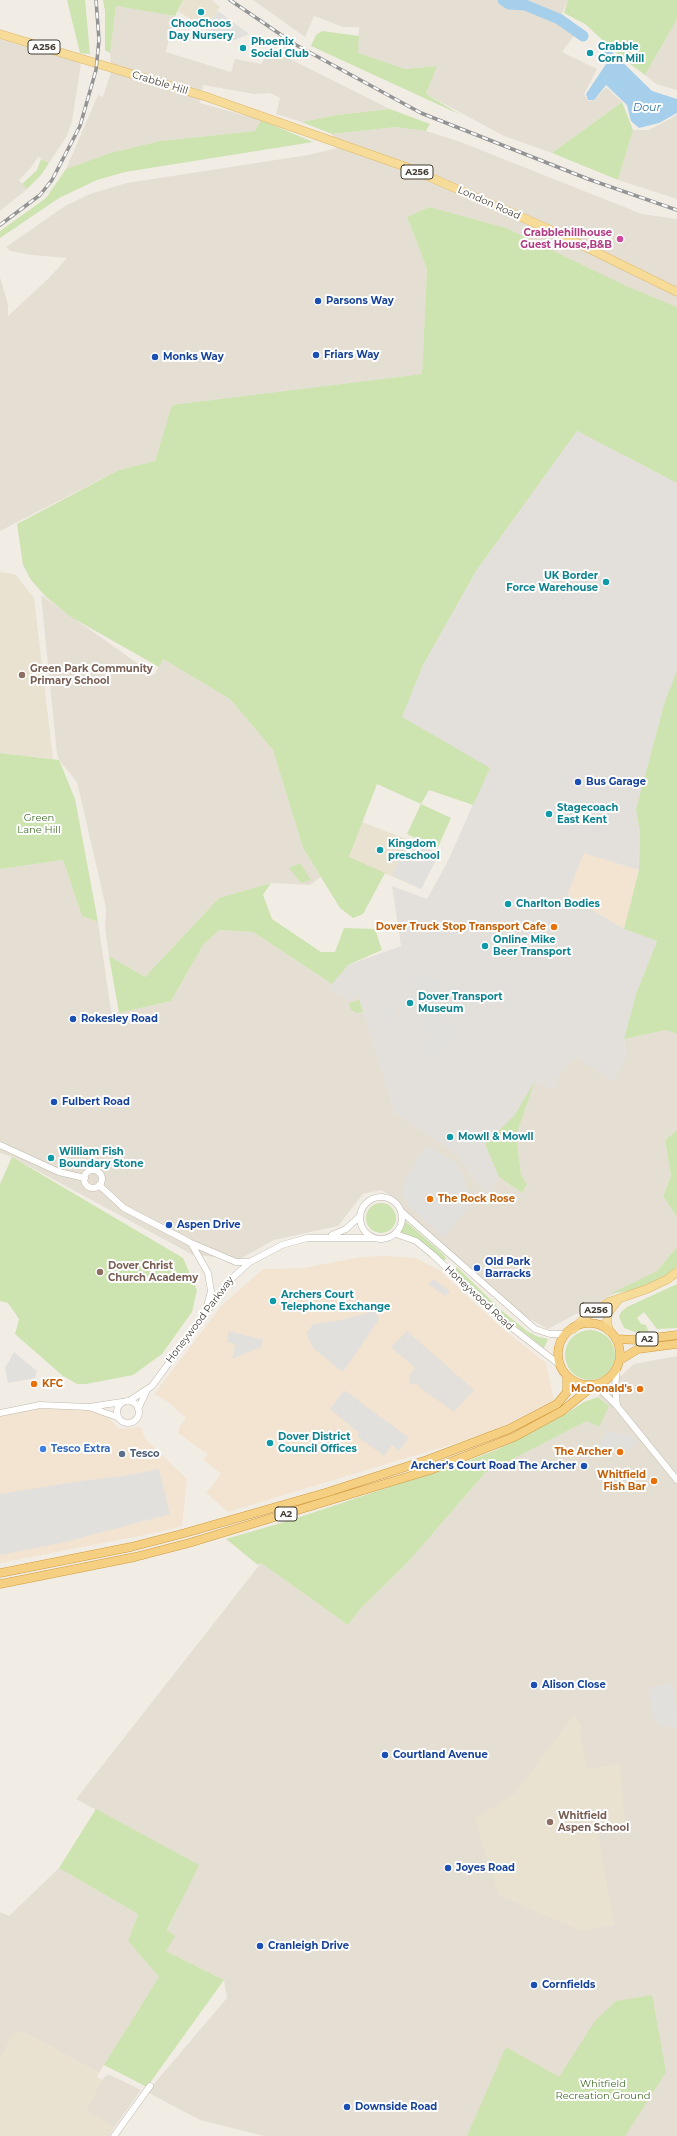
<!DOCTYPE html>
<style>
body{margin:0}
canvas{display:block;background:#f1ede5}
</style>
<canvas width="677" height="2136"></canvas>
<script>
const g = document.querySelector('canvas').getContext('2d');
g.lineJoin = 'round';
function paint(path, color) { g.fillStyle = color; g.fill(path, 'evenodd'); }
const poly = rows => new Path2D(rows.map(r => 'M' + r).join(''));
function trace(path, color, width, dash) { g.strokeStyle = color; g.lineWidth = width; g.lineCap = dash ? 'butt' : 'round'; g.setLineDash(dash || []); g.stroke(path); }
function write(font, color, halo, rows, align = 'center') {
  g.font = font + ' Montserrat,sans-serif'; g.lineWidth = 4; g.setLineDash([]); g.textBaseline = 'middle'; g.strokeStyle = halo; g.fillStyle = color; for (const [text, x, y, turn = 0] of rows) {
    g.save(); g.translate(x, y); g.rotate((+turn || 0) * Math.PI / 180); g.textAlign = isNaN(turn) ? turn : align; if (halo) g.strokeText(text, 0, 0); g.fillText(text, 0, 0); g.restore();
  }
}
paint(poly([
 [253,0,568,0,559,20,576,33,562,52,597,69,584,94,588,101,594,100,606,87,622,102,552,153,504,136,426,94,437,66,405,69,357,53,359,27,343,27,314,16,305,37],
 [116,6,175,16,166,52,231,72,235,59,261,64,270,49,390,109,337,115,302,122,276,114,280,98,270,93,254,94,203,85,200,103,261,120,255,131,160,141,110,153,66,169,98,95,103,97,111,72,110,53],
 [677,19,677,90,656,84,645,75],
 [0,39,81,63,72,121,67,136,49,163,38,157,30,169,19,180,27,189,0,211],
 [677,115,677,199,618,180,633,130,649,130],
 [396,127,426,131,458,141,642,214,677,219,677,307,429,207,407,217,427,269,422,374,172,405,155,461,119,470,0,531,0,277,8,305,8,316,49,278,67,258,31,255,10,251,6,247,65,206,90,194,127,183,308,155,337,148,332,134],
 [41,595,154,675,163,659,230,699,273,750,303,848,321,877,310,885,271,883,219,898,145,977,109,956,105,928,106,908,77,782,59,760,57,754],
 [63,860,82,916,98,922,111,1011,119,1013,171,1001,203,945,219,930,253,932,332,984,327,989,358,994,395,1113,458,1155,487,1197,499,1177,522,1193,527,1186,521,1174,516,1136,535,1081,553,1090,560,1073,576,1058,626,1057,624,1039,666,1030,677,1034,677,1130,665,1140,671,1176,663,1196,677,1217,677,1247,657,1271,548,1329,524,1316,413,1220,395,1198,381,1190,363,1194,338,1226,274,1240,240,1259,193,1255,12,1157,0,1153,0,869],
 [677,1356,677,2136,264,2136,200,2120,147,2092,227,1998,224,1980,166,1951,167,1931,198,1865,76,1799,261,1563,348,1625,361,1608,408,1562,485,1473,587,1421,609,1406,598,1396,634,1364],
 [59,1868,138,1914,128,1941,159,1977,99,2073,21,2031,0,2065,0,1912,9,1916],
 [108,2074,141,2090,114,2128,85,2111,102,2080]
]), '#e5dfd3');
paint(poly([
 [584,853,639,870,624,929,567,895],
 [387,1256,416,1258,439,1270,503,1329,546,1363,554,1400,489,1433,228,1512,206,1493,221,1474,204,1460,207,1454,178,1433,180,1426,186,1418,168,1402,154,1394,222,1305,263,1269,303,1268,361,1257],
 [69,1405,107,1416,119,1429,141,1427,145,1439,187,1479,182,1526,160,1532,0,1563,0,1413,15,1409]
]), '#f2e4d1');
paint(poly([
 [577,431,677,483,677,671,665,701,636,809,640,833,639,870,584,853,567,895,624,929,657,941,636,994,624,1039,626,1057,614,1082,576,1058,560,1073,553,1090,535,1082,514,1117,485,1144,499,1177,487,1197,458,1155,395,1113,358,995,350,1001,327,989,348,965,401,946,392,886,427,899,446,865,489,769,402,717,423,665,476,571],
 [407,1331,474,1390,454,1412,419,1387,418,1383,410,1385,409,1375,415,1368,391,1347]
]), '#e3dfda');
paint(poly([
 [183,0,212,0,220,7,205,28,178,11],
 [0,572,15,574,34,598,53,759,0,753],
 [362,822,409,840,439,854,421,889,349,858],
 [574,1715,582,1726,580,1734,587,1769,620,1764,625,1825,597,1830,614,1925,582,1931,498,1895,475,1819,515,1793],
 [21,2031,99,2073,97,2077,102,2080,86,2111,114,2128,109,2136,0,2136,0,2058,12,2035]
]), '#e9e2d0');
paint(poly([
 [67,0,85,0,90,54,80,53],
 [103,0,183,0,175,16,116,6,110,53,105,50,105,11],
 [568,0,677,0,677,19,645,75,622,58,585,24,564,13],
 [322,31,359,36,358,53,405,69,437,66,426,94,461,115,311,46,316,35],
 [622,102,633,130,618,180,552,153],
 [390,109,430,124,426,131,396,127,332,134,302,122,337,115],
 [261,120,313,142,125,172,97,180,59,198,0,238,0,231,46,198,66,169,110,153,160,141,255,131],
 [41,159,49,163,41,175,27,189,22,184,37,170],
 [429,207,506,228,626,286,677,307,677,483,577,431,476,571,423,665,402,717,490,768,473,805,429,790,421,804,451,818,437,849,407,834,421,804,377,784,349,857,385,873,363,914,353,918,340,908,303,848,273,750,230,699,163,659,159,667,71,617,46,597,31,580,23,565,17,524,119,470,155,461,172,405,422,374,427,269,407,217],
 [677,671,677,1034,666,1030,624,1039,636,994,657,941,624,929,639,870,640,833,636,809,665,701],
 [0,753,59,760,75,799,98,922,82,916,63,860,0,869],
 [300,863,311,880,301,883,289,868],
 [271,883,263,895,272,919,321,952,335,952,344,928,375,929,382,950,348,965,332,984,253,932,219,930,203,945,171,1001,119,1013,109,956,145,977,219,898],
 [359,1000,363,1012,357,1013,351,1010,349,1003],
 [535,1081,516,1136,521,1174,527,1185,522,1193,499,1177,485,1144,514,1116],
 [677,1130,677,1217,663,1196,671,1176,665,1140],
 [12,1157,183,1258,197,1290,192,1312,162,1354,133,1375,86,1384,77,1384,63,1376,15,1334,19,1319,8,1303,0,1301,0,1184],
 '366 1218a15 15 0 1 1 30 0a15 15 0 1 1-30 0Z',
 [404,1220,442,1253,446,1258,444,1261,412,1237,399,1232],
 [677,1247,677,1267,663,1277,634,1290,610,1294,657,1271],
 [457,1267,501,1310,527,1331,536,1336,548,1339,544,1348,499,1313,454,1270],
 [677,1284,677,1328,657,1329,644,1312,637,1318,641,1324,646,1325,649,1333,635,1332,624,1328,619,1317,621,1312,627,1307],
 '565 1355a25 25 0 1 1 50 0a25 25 0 1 1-50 0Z',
 [598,1397,609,1406,599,1427,587,1421,485,1473,408,1562,361,1608,348,1625,261,1563,258,1565,226,1539,288,1521,473,1459,496,1450,564,1415,584,1402],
 [96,1809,199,1865,167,1930,175,1936,166,1951,224,1980,147,2087,104,2065,159,1977,128,1941,138,1914,59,1868],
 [652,1995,666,2072,625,2136,467,2136,506,2047,559,2077,595,2021,616,2001]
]), '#cde3b0');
paint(poly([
 [218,11,249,34,230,42,205,28],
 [409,840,439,854,421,889,392,875],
 [411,973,440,981,439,1015,457,1027,436,1060,423,1052,431,1036,424,1012,428,1011,426,1003,422,1003,421,995,424,994,422,986,416,988],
 [392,1007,396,1010,386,1022,382,1016,383,1012,387,1008],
 [430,1148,455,1162,462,1174,467,1189,475,1200,444,1237,414,1211,402,1196,405,1181,424,1149],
 [433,1279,450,1291,445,1296,429,1284],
 [376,1311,379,1319,343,1372,314,1349,308,1339,307,1332,313,1324,336,1321],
 [229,1331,263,1340,261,1347,232,1359,235,1344,227,1342],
 [14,1352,37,1371,35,1378,8,1383,5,1368],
 [344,1390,409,1438,399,1451,392,1445,384,1456,357,1436,359,1433,330,1409],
 [607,1432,630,1435,637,1441,632,1449,629,1447,627,1451,617,1444,615,1447,613,1445,606,1455,604,1454,601,1458,594,1454],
 [159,1469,170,1514,65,1542,0,1555,0,1494,81,1481,123,1476],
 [672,1683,677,1712,677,1727,672,1728,671,1725,662,1727,661,1722,655,1723,649,1691,652,1690,652,1687]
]), '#e2e0dd');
paint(poly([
 [601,45,608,48,652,91,677,99,677,113,659,123,639,128,631,121,627,105,606,85,594,100,588,100,586,94,608,61,599,48]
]), '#a5cfea');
trace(poly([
 [503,0,509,4,525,5,559,19,583,36]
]), '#a5cfea', 11);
const tertiary = poly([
 [0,1145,59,1172,85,1178],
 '84 1179a9 9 0 1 1 18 0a9 9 0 1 1-18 0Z',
 [99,1185,124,1208,191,1243,236,1262,250,1262],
 '360 1218a21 21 0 1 1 42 0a21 21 0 1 1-42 0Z',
 [402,1212,535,1329,550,1334,566,1334],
 [396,1234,416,1241,433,1255,507,1324,560,1365],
 [332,1235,346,1229,360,1216],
 [191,1243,208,1273,211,1291,207,1306],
 [617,1369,615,1386,617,1406],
 [596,1385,617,1406,677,1480],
 '117 1412a11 11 0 1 1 22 0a11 11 0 1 1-22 0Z',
 [129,1401,152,1386,229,1281,250,1262,282,1245,307,1238,373,1238],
 [89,1407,117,1417],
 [138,1409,147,1390],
 [0,1413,40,1405,89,1407,122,1402],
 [114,2136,150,2086]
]);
const primary = poly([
 [0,34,204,96,409,168,553,231,677,292],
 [573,1329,587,1316,609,1302,647,1289,668,1279,677,1272],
 [609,1331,607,1322,608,1313,618,1300]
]);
const trunk = poly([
 '558 1354a31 31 0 1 1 62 0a31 31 0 1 1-62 0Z',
 [616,1339,637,1340,677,1335],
 [620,1360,638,1349,677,1344],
 [0,1573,131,1547,185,1533,325,1493,427,1460,509,1429,557,1404,567,1392,567,1376],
 [0,1584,135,1557,189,1543,430,1470,514,1437,562,1411,594,1385]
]);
trace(tertiary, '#bfb8ab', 7);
trace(primary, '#dbb769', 9);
trace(trunk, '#d29a3e', 9);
trace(tertiary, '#fff', 6);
trace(primary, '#f7db98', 8);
trace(trunk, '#f5d083', 8);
const rail = poly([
 [230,0,296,45,421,113,588,179,677,210],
 [0,225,40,195,52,180,80,126,96,70,99,40,96,0]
]);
trace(rail, '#949494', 3.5);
trace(rail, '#fff', 2, [6]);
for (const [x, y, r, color] of [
 [201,12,4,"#0f9aa8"],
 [243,48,4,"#0f9aa8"],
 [590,53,4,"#0f9aa8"],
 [620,239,4,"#d1479c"],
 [318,301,4,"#1a4fb4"],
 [316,355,4,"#1a4fb4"],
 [155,357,4,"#1a4fb4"],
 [606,582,4,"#0f9aa8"],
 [22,675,4,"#8d6e63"],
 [578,782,4,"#1a4fb4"],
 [549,814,4,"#0f9aa8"],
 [380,850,4,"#0f9aa8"],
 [508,904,4,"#0f9aa8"],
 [554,927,4,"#e8710a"],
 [485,946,4,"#0f9aa8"],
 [410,1003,4,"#0f9aa8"],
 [73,1019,4,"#1a4fb4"],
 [54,1102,4,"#1a4fb4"],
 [450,1137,4,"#0f9aa8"],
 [51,1158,4,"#0f9aa8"],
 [430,1199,4,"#e8710a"],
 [169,1225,4,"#1a4fb4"],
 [477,1268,4,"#1a4fb4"],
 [100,1272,4,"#8d6e63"],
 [273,1301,4,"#0f9aa8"],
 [34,1384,4,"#e8710a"],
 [640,1389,4,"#e8710a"],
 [270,1443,4,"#0f9aa8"],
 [43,1449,4,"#3f7fe0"],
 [620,1452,4,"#e8710a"],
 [122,1454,4,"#5c6f8a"],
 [584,1466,4,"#1a4fb4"],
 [654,1481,4,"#e8710a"],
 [534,1685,4,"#1a4fb4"],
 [385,1755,4,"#1a4fb4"],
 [550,1822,4,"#8d6e63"],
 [448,1868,4,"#1a4fb4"],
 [260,1946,4,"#1a4fb4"],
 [534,1985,4,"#1a4fb4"],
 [347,2107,4,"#1a4fb4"]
]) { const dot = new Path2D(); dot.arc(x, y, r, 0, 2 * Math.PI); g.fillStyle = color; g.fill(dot); trace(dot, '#fff', 1.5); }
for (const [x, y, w] of [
 [44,47,32],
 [417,172,32],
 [596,1310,32],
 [647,1339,22],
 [286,1514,22]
]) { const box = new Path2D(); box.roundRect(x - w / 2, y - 7, w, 14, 3); g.fillStyle = '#fff'; g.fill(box); trace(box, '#433d35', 1); }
write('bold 9px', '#433d35', null, [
 ["A256",44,47],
 ["A256",417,172],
 ["A256",596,1310],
 ["A2",647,1339],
 ["A2",286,1514]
]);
write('bold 10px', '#0d838f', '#fff', [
 ["ChooChoos",201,24,"center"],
 ["Day Nursery",201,36,"center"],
 ["Phoenix",251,42],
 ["Social Club",251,54],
 ["Crabble",598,47],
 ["Corn Mill",598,59],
 ["UK Border",598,576,"right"],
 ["Force Warehouse",598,588,"right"],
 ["Stagecoach",557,808],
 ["East Kent",557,820],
 ["Kingdom",388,844],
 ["preschool",388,856],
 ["Charlton Bodies",516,904],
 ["Online Mike",493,940],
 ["Beer Transport",493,952],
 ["Dover Transport",418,997],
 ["Museum",418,1009],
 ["Mowll & Mowll",458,1137],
 ["William Fish",59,1152],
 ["Boundary Stone",59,1164],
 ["Archers Court",281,1295],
 ["Telephone Exchange",281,1307],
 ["Dover District",278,1437],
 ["Council Offices",278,1449]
], 'left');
write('10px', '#433d35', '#fff', [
 ["Crabble Hill",160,83,17],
 ["London Road",489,203,24],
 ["Honeywood Road",479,1298,43],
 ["Honeywood Parkway",200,1320,-53]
]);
write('bold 10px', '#b23c85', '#fff', [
 ["Crabblehillhouse",612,233],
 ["Guest House,B&B",612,245]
], 'right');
write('bold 10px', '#164399', '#fff', [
 ["Parsons Way",326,301],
 ["Friars Way",324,355],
 ["Monks Way",163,357],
 ["Bus Garage",586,782],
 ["Rokesley Road",81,1019],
 ["Fulbert Road",62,1102],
 ["Aspen Drive",177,1225],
 ["Old Park",485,1262],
 ["Barracks",485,1274],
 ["Archer's Court Road The Archer",576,1466,"right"],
 ["Alison Close",542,1685],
 ["Courtland Avenue",393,1755],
 ["Joyes Road",456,1868],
 ["Cranleigh Drive",268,1946],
 ["Cornfields",542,1985],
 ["Downside Road",355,2107]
], 'left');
write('bold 10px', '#785e54', '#fff', [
 ["Green Park Community",30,669],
 ["Primary School",30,681],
 ["Dover Christ",108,1266],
 ["Church Academy",108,1278],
 ["Whitfield",558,1816],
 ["Aspen School",558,1828]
], 'left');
write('10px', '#47702d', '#fff', [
 ["Green",39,818],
 ["Lane Hill",39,830],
 ["Whitfield",603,2084],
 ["Recreation Ground",603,2096]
]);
write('bold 10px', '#c56008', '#fff', [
 ["Dover Truck Stop Transport Cafe",546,927],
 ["The Rock Rose",438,1199,"left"],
 ["KFC",42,1384,"left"],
 ["McDonald's",632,1389],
 ["The Archer",612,1452],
 ["Whitfield",646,1475],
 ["Fish Bar",646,1487]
], 'right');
write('bold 10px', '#366cbe', '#fff', [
 ["Tesco Extra",51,1449]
], 'left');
write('bold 10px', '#4e5e75', '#fff', [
 ["Tesco",130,1454]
], 'left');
write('italic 11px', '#3678a7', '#fff', [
 ["Dour",647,108]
]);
</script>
